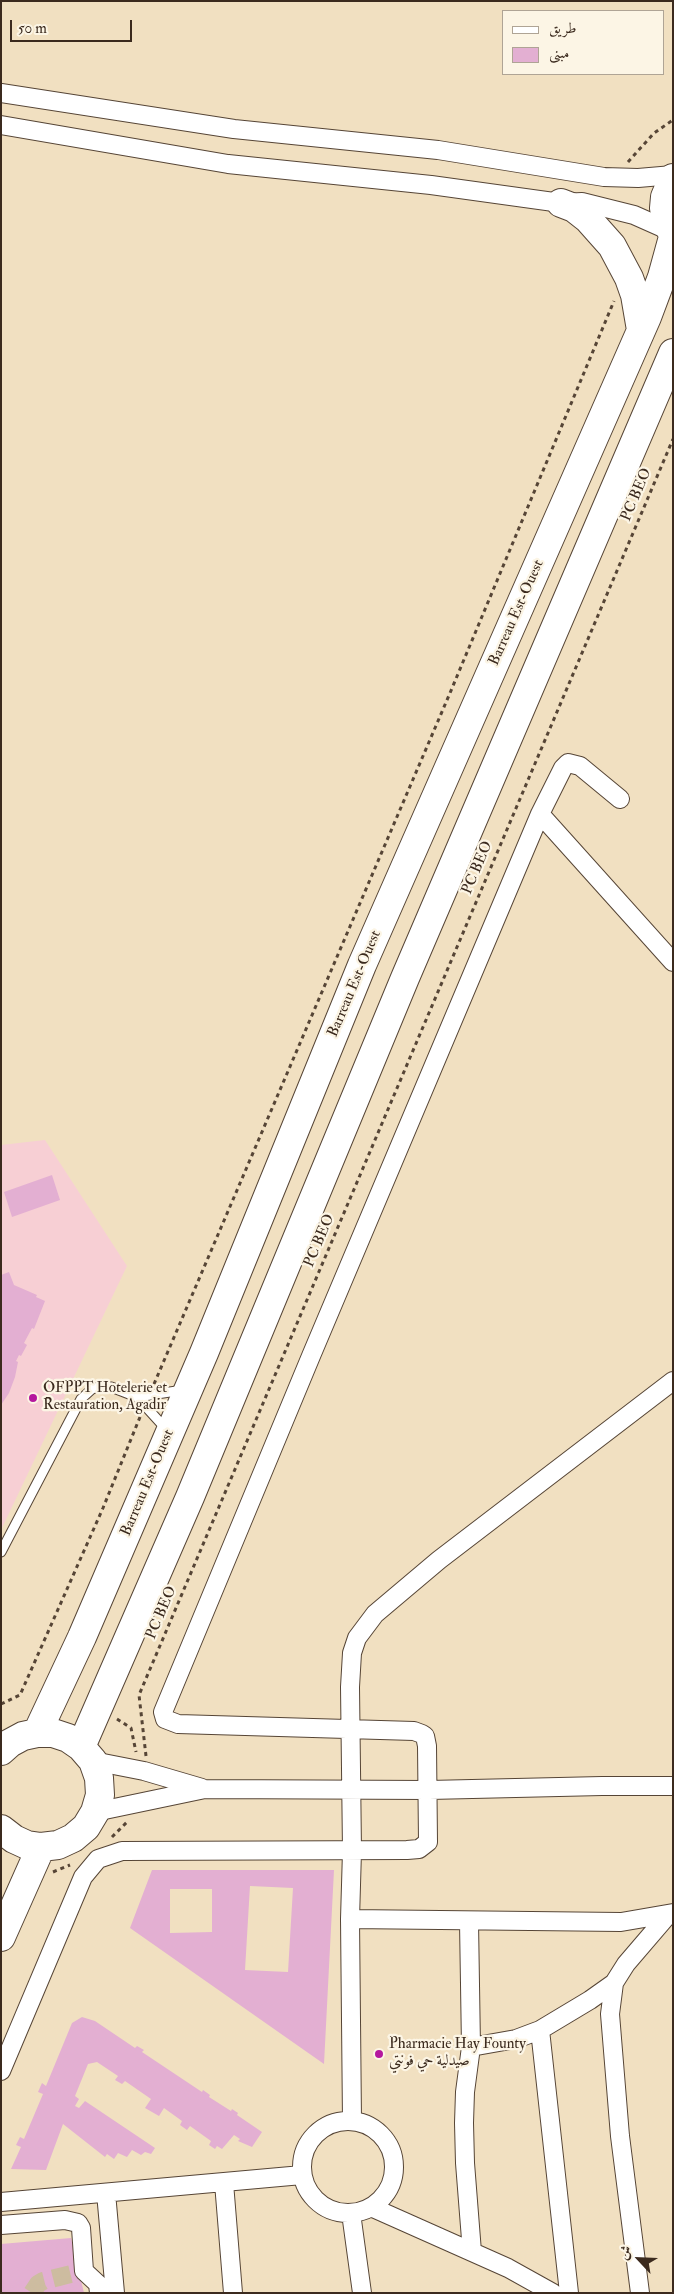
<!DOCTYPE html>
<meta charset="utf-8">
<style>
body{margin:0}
#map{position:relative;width:674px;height:2294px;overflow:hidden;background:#f1e0c1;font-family:"IM FELL Double Pica",Amiri,serif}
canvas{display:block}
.frame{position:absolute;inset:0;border:2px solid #3b2a1e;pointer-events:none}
.legend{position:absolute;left:502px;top:10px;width:162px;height:65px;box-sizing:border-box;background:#fcf5e5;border:1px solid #afa495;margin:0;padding:6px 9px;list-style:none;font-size:15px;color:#3b2a1e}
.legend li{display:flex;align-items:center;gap:10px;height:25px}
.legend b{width:25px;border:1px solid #afa495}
.north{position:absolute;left:614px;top:2234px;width:50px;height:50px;-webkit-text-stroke:4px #fcf5e5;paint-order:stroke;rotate:295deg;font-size:14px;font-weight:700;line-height:20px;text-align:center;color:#3b2a1e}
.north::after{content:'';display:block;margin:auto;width:18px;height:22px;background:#3b2a1e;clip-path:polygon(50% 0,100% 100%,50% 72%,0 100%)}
.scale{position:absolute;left:10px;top:20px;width:122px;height:22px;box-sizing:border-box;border:2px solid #3b2a1e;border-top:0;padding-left:6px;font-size:15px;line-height:18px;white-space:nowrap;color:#3b2a1e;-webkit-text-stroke:4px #fcf5e5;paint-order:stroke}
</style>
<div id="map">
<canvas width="674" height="2294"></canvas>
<div class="frame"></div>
<ul class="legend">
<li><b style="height:6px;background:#fff"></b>طريق</li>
<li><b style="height:14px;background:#e3afd2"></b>مبنى</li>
</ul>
<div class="north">ش</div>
<div class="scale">50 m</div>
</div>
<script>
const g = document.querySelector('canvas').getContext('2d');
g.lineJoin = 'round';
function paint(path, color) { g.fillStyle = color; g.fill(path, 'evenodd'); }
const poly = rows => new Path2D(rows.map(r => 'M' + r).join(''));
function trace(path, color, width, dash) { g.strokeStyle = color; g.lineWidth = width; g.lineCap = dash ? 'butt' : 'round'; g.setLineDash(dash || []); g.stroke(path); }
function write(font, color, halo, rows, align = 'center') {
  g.font = font + ' "IM FELL Double Pica",Amiri,serif'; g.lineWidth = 4.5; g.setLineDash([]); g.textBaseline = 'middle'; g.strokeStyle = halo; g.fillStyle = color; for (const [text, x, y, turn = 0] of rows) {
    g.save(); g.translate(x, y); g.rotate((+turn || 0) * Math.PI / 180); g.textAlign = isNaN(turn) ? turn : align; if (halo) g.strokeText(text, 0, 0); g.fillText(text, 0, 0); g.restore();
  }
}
paint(poly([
 [45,1140,127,1266,1,1530,1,1145]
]), '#f7cfd4');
paint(poly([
 [52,1175,60,1200,12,1217,4,1192],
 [9,1272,14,1285,37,1295,36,1297,45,1301,34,1329,32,1328,24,1343,27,1345,21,1356,19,1355,16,1361,18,1362,15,1377,9,1393,1,1405,1,1275],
 [152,1870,334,1870,324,2064,130,1928],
 [250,1886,293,1888,288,1972,245,1970],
 [170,1889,212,1889,212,1932,170,1933],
 [82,2017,95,2021,135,2048,137,2046,144,2050,142,2052,202,2092,203,2090,210,2095,209,2097,231,2111,232,2109,238,2113,237,2115,262,2132,252,2147,238,2141,240,2139,234,2135,222,2149,217,2146,215,2149,209,2145,211,2141,190,2126,187,2130,180,2125,182,2121,164,2108,159,2116,145,2108,151,2099,125,2081,122,2084,115,2080,118,2076,97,2062,88,2064,75,2096,79,2099,75,2106,79,2108,85,2101,155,2148,151,2154,145,2152,141,2155,132,2150,127,2157,118,2153,114,2159,107,2154,105,2157,63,2124,46,2170,11,2169,21,2147,16,2145,20,2137,24,2139,43,2094,38,2092,42,2083,46,2086,72,2023],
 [71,2238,84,2293,1,2293,1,2244]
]), '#e3afd2');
trace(poly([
 [32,2293,38,2284,43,2281,79,2272]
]), '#cdbca0', 18, [18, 9]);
const service = poly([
 [137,1397,183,1390],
 [1,1552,81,1399,92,1389,101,1386,111,1387,137,1397,167,1430]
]);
const minor = poly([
 [1,93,234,129,438,150,604,177,638,178,673,175],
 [1,125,228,164,431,185,561,203,582,202,634,215,670,231],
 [540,814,673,962],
 [93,1761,144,1771,202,1788],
 [95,1812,205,1789,429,1790,602,1786,673,1786],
 [350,1919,621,1922,673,1913],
 [469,1922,471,2047,465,2092,464,2123,465,2163,472,2252],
 [614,1983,610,2014,620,2136,640,2293],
 [540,2030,569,2293],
 [471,2047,516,2039,540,2030,590,2000,614,1983,626,1964,668,1915],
 [1,2071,83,1877,98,1859,122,1851,407,1850,419,1849,428,1842,427,1746,425,1736,422,1734,414,1731,178,1724,165,1719,163,1712,311,1356,540,814,563,768,568,763,580,766,620,799],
 [352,2121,350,1919,352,1851,350,1687,352,1653,357,1638,375,1614,439,1560,673,1381],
 '302 2167a46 46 0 1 1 92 0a46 46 0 1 1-92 0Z',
 [224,2183,233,2293],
 [106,2193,115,2293],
 [1,2202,302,2175],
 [371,2207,508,2268,553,2293],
 [351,2213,362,2293],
 [1,2225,65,2220,78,2223,81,2228,84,2271,98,2284,99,2293]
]);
const primary = poly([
 [673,178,665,197,664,208,666,220,673,235],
 [561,203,574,208,588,219,612,246,629,278,635,295,641,330],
 [37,1733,82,1637,204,1353,362,965,647,317,662,277,673,237],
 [81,1747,190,1497,405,978,673,353],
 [1,1751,10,1743,23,1736,37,1733,53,1733,68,1738,81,1747,93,1761,99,1778,100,1795,95,1812,86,1827,73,1838,58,1845,41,1847,27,1845,14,1839,1,1829],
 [1,1937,41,1847]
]);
trace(service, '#564536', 11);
trace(minor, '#564536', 20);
trace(primary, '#564536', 30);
trace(poly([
 [628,162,654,133,673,120],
 [154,1384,450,693,614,301],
 [1,1704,20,1695,103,1508,140,1417],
 [117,1719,131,1728,136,1752],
 [146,1756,139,1695,673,439],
 [112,1837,127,1822],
 [53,1872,70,1865]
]), '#564536', 3, [4, 4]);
trace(service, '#fff', 9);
trace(minor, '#fff', 18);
trace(primary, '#fff', 28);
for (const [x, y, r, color] of [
 [33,1398,5,"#b5179e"],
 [379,2054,5,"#b5179e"]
]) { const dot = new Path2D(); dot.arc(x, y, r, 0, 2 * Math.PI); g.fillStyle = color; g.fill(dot); trace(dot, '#fcf5e5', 2); }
write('15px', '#3b2a1e', '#fcf5e5', [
 ["PC BEO",637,495,-67],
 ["Barreau Est-Ouest",517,613,-66],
 ["PC BEO",478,868,-67],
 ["Barreau Est-Ouest",355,984,-67],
 ["PC BEO",320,1241,-67],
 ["Barreau Est-Ouest",148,1483,-67],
 ["PC BEO",162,1613,-67]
]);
write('15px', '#3b2a1e', '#fcf5e5', [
 ["OFPPT Hotelerie et",43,1389],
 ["Restauration, Agadir",43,1406],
 ["Pharmacie Hay Founty",389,2045],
 ["صيدلية حي فونتي",389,2062]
], 'left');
</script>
